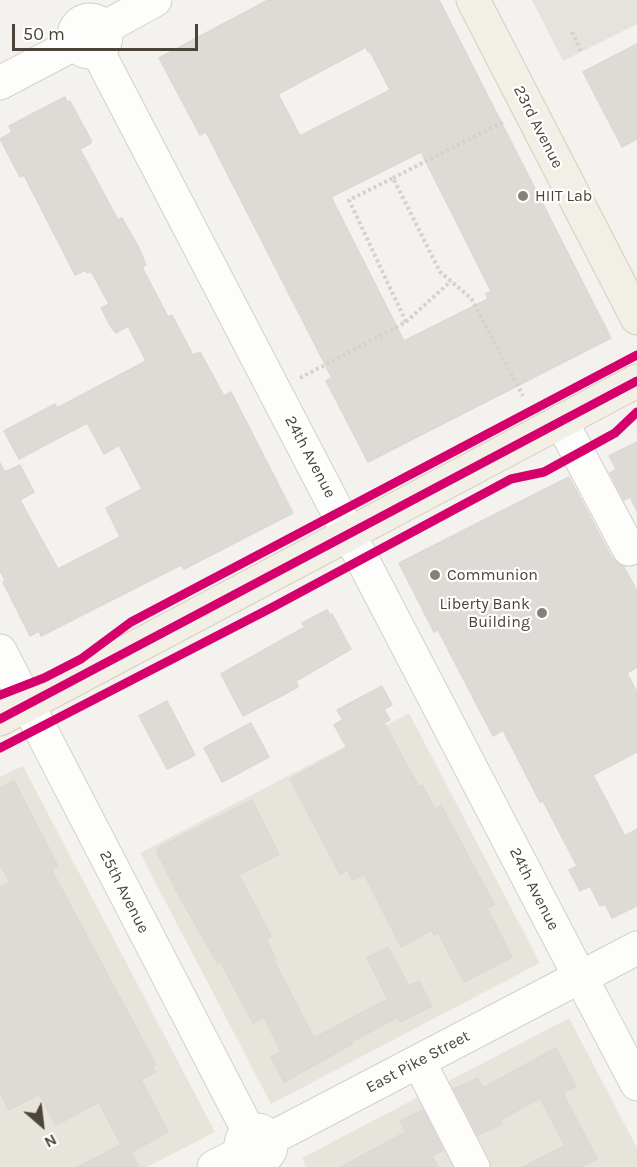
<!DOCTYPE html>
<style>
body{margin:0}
#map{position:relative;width:637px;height:1167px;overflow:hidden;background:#f4f2ee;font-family:Karla,sans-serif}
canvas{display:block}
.north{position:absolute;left:12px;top:1095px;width:60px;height:60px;-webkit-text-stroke:4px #fff;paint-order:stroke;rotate:152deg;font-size:16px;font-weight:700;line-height:24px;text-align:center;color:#4b4439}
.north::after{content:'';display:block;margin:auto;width:21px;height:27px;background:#4b4439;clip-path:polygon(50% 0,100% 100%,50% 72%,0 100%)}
.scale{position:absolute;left:12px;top:24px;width:186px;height:27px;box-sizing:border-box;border:3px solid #4b4439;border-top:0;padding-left:8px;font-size:18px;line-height:21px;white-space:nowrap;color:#4b4439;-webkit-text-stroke:4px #fff;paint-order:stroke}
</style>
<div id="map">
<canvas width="637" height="1167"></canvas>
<div class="north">N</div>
<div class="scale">50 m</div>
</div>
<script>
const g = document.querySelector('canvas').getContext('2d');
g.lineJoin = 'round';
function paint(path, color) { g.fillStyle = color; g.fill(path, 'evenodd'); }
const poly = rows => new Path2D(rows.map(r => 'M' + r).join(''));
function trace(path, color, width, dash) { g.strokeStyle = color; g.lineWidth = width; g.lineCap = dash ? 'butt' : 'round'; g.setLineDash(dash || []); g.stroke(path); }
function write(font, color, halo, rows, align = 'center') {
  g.font = font + ' Karla,sans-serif'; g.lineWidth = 4.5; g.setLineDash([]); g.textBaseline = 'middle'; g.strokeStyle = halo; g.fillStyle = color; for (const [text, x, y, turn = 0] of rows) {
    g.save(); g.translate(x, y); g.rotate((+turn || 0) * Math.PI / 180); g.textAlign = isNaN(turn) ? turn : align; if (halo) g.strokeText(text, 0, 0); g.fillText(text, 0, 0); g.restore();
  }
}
paint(poly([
 [409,713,540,963,271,1104,140,853],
 [23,766,215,1132,147,1167,0,1167,0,777],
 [569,1018,637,1148,637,1167,306,1167,302,1158]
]), '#e7e4dc');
paint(poly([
 [532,0,637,0,637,24,563,61]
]), '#e6e3df');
const building = poly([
 [268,0,439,0,611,338,368,462,326,381,332,378,206,132,200,135,159,58,268,0],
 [366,47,368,52,370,51,390,90,300,136,278,94,366,47],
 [421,152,491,291,486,294,488,299,404,341,331,197,421,152],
 [637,44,637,139,622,147,583,72,637,44],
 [65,97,67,102,70,101,91,140,91,143,80,149,118,220,122,218,138,246,146,265,142,267,168,317,172,315,193,355,200,352,224,396,231,392,293,513,184,569,181,565,41,636,39,631,30,636,3,582,5,580,0,571,0,463,5,472,20,465,34,492,20,500,58,569,120,537,106,508,142,489,119,445,104,454,87,423,19,459,4,431,55,404,57,408,146,361,128,326,116,333,111,327,101,308,109,304,91,271,87,273,86,270,75,275,24,175,20,177,0,139,12,132,9,126,65,97],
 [637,442,637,511,630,497,624,500,610,473,616,469,609,456,637,442],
 [569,477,612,558,624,567,637,591,637,667,627,673,637,692,637,752,593,775,625,836,637,829,637,906,612,918,605,904,600,906,590,886,580,891,569,870,577,866,543,801,540,802,503,730,493,736,438,630,434,632,399,563,569,477],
 [327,610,330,615,332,614,351,649,296,681,298,687,243,716,221,674,305,627,302,623,327,610],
 [382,686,392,705,384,709,390,720,384,723,419,787,422,785,435,809,441,805,494,904,487,908,512,957,464,982,438,933,434,935,432,930,401,947,364,874,353,880,347,870,340,874,290,779,347,748,334,725,343,720,337,710,382,686],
 [167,701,195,755,167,769,139,716,167,701],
 [251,723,269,757,222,782,204,748,251,723],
 [14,781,58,866,51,869,156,1065,152,1067,155,1072,141,1080,168,1132,131,1152,139,1167,78,1167,121,1145,99,1102,56,1125,39,1094,9,1110,0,1093,0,887,10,882,0,864,0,788,14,781],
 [252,800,279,854,239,875,271,936,266,939,276,959,274,961,314,1038,388,999,367,958,388,947,409,986,419,981,432,1006,400,1022,398,1017,351,1042,352,1044,284,1082,271,1057,281,1052,264,1017,253,1023,221,963,218,964,178,894,157,852,158,848,252,800],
 [556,1048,576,1086,563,1093,597,1159,581,1167,523,1167,565,1146,540,1098,500,1120,502,1124,478,1135,454,1089,478,1078,483,1088,556,1048],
 [423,1110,443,1150,432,1156,438,1167,341,1167,406,1132,400,1121,423,1110]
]);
paint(building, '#dedbd6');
trace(building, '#dcd9d4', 1.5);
const minor = poly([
 '74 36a16 16 0 1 1 32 0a16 16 0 1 1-32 0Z',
 [104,28,155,0],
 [97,50,572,962],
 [0,83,76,43],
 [561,421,629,549,637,545],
 [0,651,249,1132],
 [593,971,637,948],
 [587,989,637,1084],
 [419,1062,473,1167],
 '241 1145a15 15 0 1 1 30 0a15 15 0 1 1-30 0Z',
 [270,1139,566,984],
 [214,1167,243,1152]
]);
const major = poly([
 [473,0,637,318],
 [0,719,637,381]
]);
trace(minor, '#d2d0cb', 35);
trace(major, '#d6cebb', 35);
trace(poly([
 [572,32,581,51],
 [393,178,505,121],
 [406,322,451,281],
 [300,378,406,322,349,200,393,178,440,272,471,298,523,396]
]), '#d3d2cc', 4, [3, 3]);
trace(minor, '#fdfdfc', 33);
trace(major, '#f2efe6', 33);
trace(poly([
 [0,695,44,678,81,659,131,622,637,355],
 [0,719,637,381],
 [0,748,271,608,511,479,544,472,615,433,637,412]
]), '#d6006c', 9);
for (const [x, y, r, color] of [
 [523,196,6,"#868178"],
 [435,575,6,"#868178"],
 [542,613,6,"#868178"]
]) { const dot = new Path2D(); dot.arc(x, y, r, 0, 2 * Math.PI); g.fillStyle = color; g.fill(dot); trace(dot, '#fff', 2); }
write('16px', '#4b4439', '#fff', [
 ["23rd Avenue",538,127,63],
 ["24th Avenue",310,457,62],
 ["24th Avenue",534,889,63],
 ["25th Avenue",124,892,63],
 ["East Pike Street",418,1062,-28]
]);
write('16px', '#4b4439', '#fff', [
 ["HIIT Lab",535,196],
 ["Communion",447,575],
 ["Liberty Bank",530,604,"right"],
 ["Building",530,622,"right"]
], 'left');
</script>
